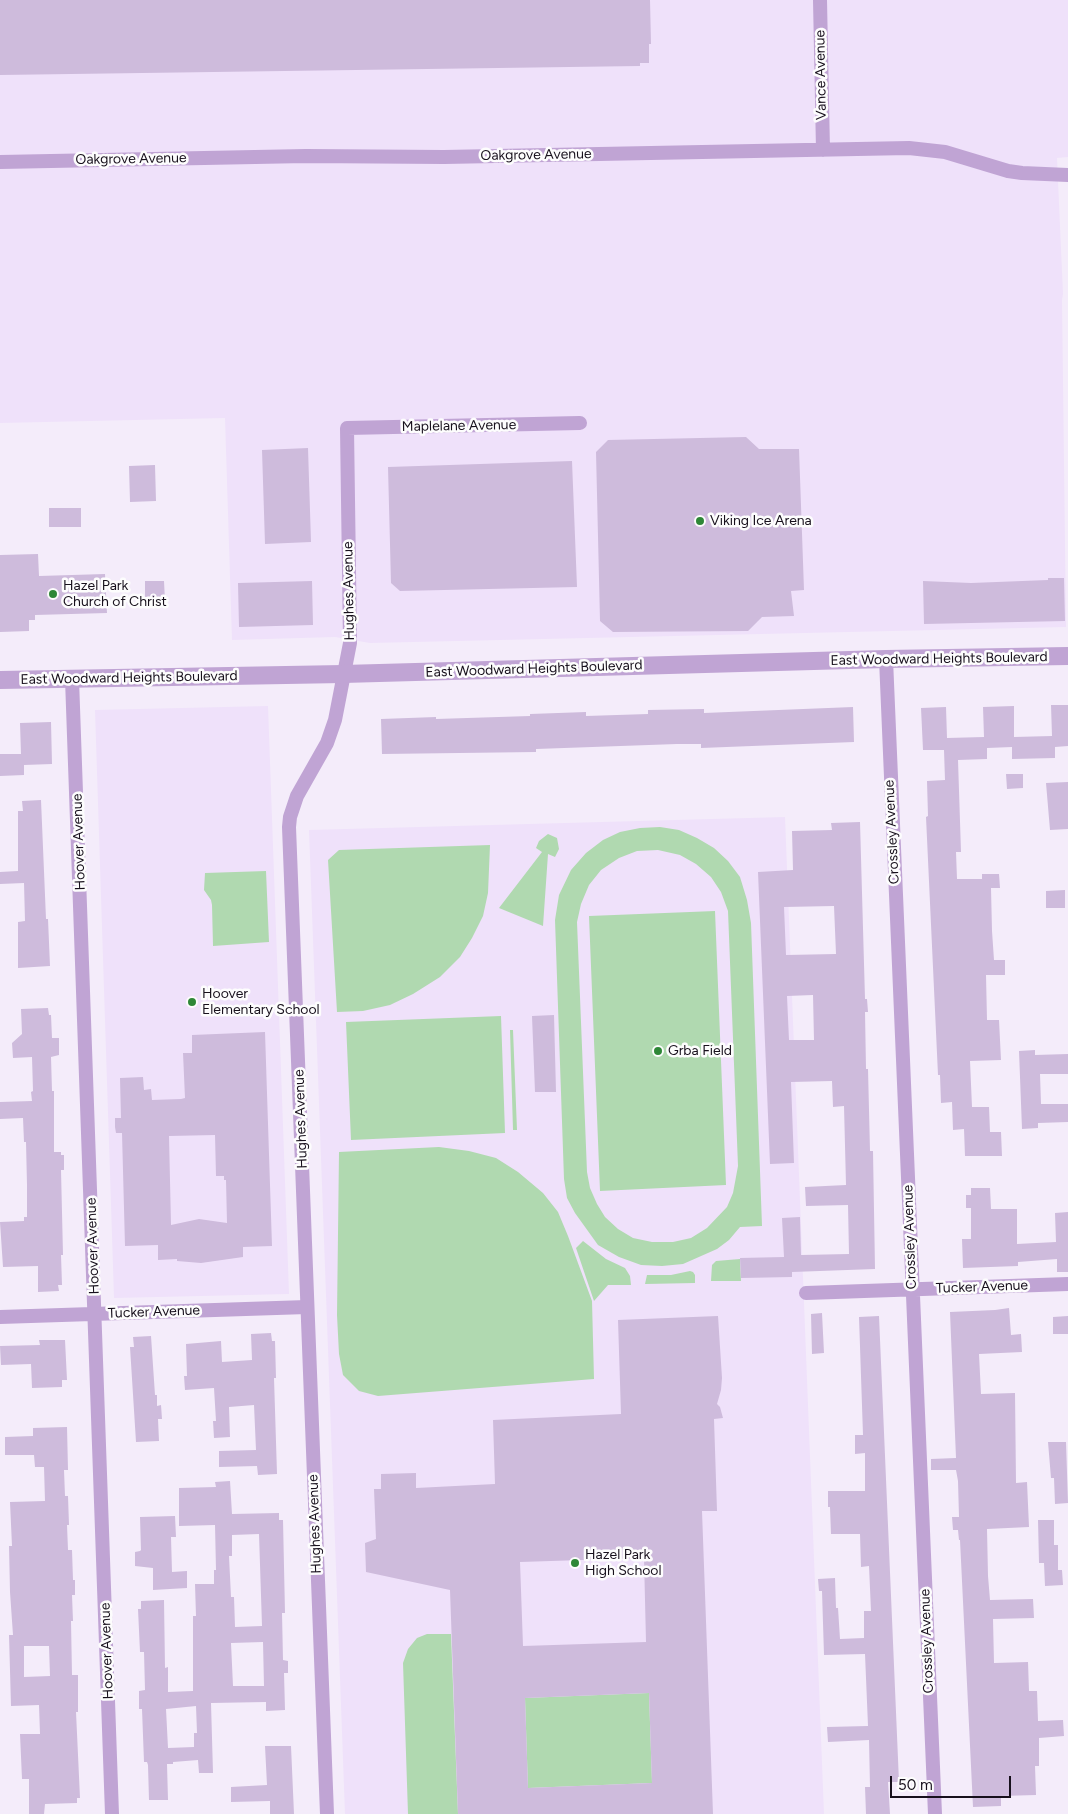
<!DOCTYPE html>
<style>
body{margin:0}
#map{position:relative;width:1068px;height:1814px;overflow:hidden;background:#f4ecfa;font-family:Figtree,sans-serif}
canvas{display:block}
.scale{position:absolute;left:890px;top:1776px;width:121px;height:22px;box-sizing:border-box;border:2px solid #17101c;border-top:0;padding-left:6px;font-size:15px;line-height:18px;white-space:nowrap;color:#17101c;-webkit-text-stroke:4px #fdfdfd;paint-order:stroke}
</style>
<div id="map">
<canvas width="1068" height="1814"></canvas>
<div class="scale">50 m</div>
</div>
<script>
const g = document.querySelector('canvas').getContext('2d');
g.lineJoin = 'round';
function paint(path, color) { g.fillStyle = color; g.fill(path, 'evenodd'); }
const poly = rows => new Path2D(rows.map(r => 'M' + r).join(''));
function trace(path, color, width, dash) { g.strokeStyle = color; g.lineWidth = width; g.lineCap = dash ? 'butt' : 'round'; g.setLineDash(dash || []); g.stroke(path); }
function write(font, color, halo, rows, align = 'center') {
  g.font = font + ' Figtree,sans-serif'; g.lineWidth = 5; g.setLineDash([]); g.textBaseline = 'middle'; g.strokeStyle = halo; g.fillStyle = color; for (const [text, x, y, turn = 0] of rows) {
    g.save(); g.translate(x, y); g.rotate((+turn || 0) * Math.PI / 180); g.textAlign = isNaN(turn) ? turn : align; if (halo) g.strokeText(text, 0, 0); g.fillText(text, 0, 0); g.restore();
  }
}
paint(poly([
 [0,0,1068,0,1068,157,1057,158,1063,294,1062,300,1066,627,370,643,335,637,232,640,225,418,0,423],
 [268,706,289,1294,114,1298,95,710],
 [785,817,824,1814,345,1814,309,830]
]), '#efe1fa');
paint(poly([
 [660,827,679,830,697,838,714,848,728,861,740,877,747,900,751,923,762,1226,740,1227,729,1240,717,1249,683,1264,662,1266,641,1265,619,1257,598,1245,575,1213,567,1198,564,1179,555,920,559,895,571,870,586,853,603,840,620,832,640,828],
 [658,850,680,855,696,864,711,877,721,892,728,911,738,1166,733,1193,727,1207,707,1228,691,1238,673,1242,652,1242,633,1238,618,1229,605,1217,597,1204,590,1188,587,1172,577,922,581,904,589,885,601,870,619,858,637,851],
 [548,834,557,838,559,849,555,857,548,854,543,926,499,908,542,852,536,848,539,841],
 [490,845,488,893,483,916,472,938,460,957,440,977,413,994,390,1005,363,1011,337,1012,328,860,339,850],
 [266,871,269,942,213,946,212,905,211,900,204,890,205,873],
 [715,911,726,1185,600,1191,589,916],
 [501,1016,505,1133,351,1140,346,1022],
 [510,1030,513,1030,517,1130,513,1130],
 [439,1147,469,1151,496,1158,518,1172,543,1193,558,1212,568,1236,592,1301,594,1379,378,1396,359,1391,343,1375,339,1354,337,1315,339,1152],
 [583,1241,606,1259,625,1268,630,1276,631,1285,608,1285,594,1301,576,1248],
 [740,1259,741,1281,711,1281,712,1265,716,1261],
 [690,1271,693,1272,695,1275,695,1283,645,1284,647,1275,671,1275],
 [427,1634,451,1634,458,1814,408,1814,403,1663,408,1649,417,1638],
 [649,1693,652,1783,528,1788,525,1698]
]), '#b0d9b0');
paint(poly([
 [0,0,650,0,651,44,649,44,649,63,640,63,640,66,0,75],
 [746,437,759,449,799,449,804,590,791,591,794,616,762,617,748,631,613,632,600,621,596,452,608,440],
 [308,448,311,542,265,544,262,450],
 [572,461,577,587,400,591,391,583,388,467],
 [155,465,156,501,130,502,129,466],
 [49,508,81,508,81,527,49,527],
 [38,554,39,576,105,574,107,613,35,615,35,620,29,620,29,631,0,632,0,555],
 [1048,578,1064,578,1065,621,924,624,923,581,971,583,1048,580],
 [145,581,164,581,165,601,145,602],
 [312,581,313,625,239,627,238,583],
 [1051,705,1068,705,1068,746,1055,747,1055,758,1012,759,1012,747,987,748,987,759,958,760,961,852,956,852,957,879,982,879,982,874,999,874,1000,888,991,888,992,931,994,960,1005,960,1005,975,986,975,987,1020,999,1020,1001,1060,970,1061,972,1107,989,1107,990,1132,1001,1132,1002,1156,965,1156,964,1129,953,1130,952,1102,941,1103,940,1075,938,1075,926,817,928,816,927,781,945,780,944,750,923,750,921,708,946,707,947,738,984,737,983,707,1014,706,1014,737,1052,736],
 [853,707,854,742,701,748,701,744,677,744,536,749,536,752,382,754,381,719,436,717,436,719,530,716,530,714,586,712,586,716,648,714,648,710,704,709,704,713],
 [51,722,52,764,24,765,24,775,0,776,0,754,21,754,20,723],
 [1006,774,1023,774,1023,788,1007,789],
 [1068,782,1068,829,1050,830,1046,783],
 [41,800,46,919,48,919,50,966,18,968,18,922,25,921,24,883,0,884,0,872,18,871,18,811,23,811,22,801],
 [860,822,865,999,867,999,868,1012,865,1012,866,1069,868,1069,870,1151,873,1151,875,1269,792,1272,792,1277,741,1278,740,1258,784,1257,782,1218,800,1217,801,1255,849,1254,848,1205,806,1206,805,1187,846,1185,844,1106,833,1107,832,1081,791,1082,794,1163,770,1164,758,872,793,870,792,831,832,830,831,823],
 [834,906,836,954,786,955,784,907],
 [813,995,814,1040,789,1040,787,996],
 [1065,890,1065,908,1046,908,1046,891],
 [48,1008,49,1015,51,1015,52,1038,59,1038,59,1055,51,1057,52,1091,54,1091,54,1152,61,1152,61,1155,64,1155,64,1170,61,1170,63,1255,61,1255,62,1285,58,1285,59,1291,38,1292,38,1266,3,1267,0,1222,24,1221,24,1217,27,1217,27,1185,26,1142,24,1142,23,1118,0,1119,0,1102,32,1101,31,1092,33,1091,32,1057,13,1058,12,1043,22,1034,21,1009],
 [554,1015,556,1092,535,1092,532,1016],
 [265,1032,272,1246,243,1247,243,1257,201,1263,177,1261,177,1259,158,1260,158,1245,125,1246,122,1133,116,1133,115,1127,115,1118,121,1118,120,1078,143,1077,144,1090,151,1089,152,1100,181,1099,185,1098,183,1053,192,1053,192,1035],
 [215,1135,216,1176,224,1176,224,1180,226,1180,227,1223,199,1219,171,1225,169,1136],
 [1035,1050,1035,1055,1068,1054,1068,1074,1040,1074,1041,1104,1068,1104,1068,1122,1038,1123,1038,1128,1022,1129,1019,1051],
 [971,1188,990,1188,991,1209,1017,1209,1017,1244,1056,1242,1055,1213,1068,1212,1068,1272,1057,1272,1057,1259,1018,1262,1018,1266,963,1268,962,1239,971,1239,971,1208,966,1208,966,1195,971,1195],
 [1009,1308,1011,1335,1021,1334,1022,1352,979,1354,981,1394,1015,1393,1016,1483,1027,1482,1029,1527,987,1529,988,1576,990,1600,1033,1599,1034,1618,993,1619,994,1663,1028,1662,1029,1691,1037,1691,1038,1721,1063,1720,1064,1736,1039,1738,1039,1766,1035,1766,1036,1795,1001,1796,1001,1806,973,1807,960,1540,959,1540,958,1530,953,1530,952,1517,959,1517,958,1481,956,1470,931,1470,931,1459,956,1458,950,1312,995,1310],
 [822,1313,824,1353,812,1354,811,1314],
 [718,1316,722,1378,721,1390,717,1404,720,1407,723,1418,714,1419,717,1511,702,1511,713,1814,458,1814,450,1590,366,1572,365,1543,376,1539,374,1489,381,1489,381,1474,416,1473,416,1488,495,1484,493,1420,621,1414,618,1320],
 [644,1558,646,1642,523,1646,520,1562],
 [649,1693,652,1783,528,1788,525,1698],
 [879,1316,899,1782,888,1782,890,1814,866,1814,865,1787,870,1787,869,1740,828,1742,827,1727,868,1726,865,1654,824,1655,822,1591,819,1591,818,1579,835,1578,836,1608,838,1608,840,1639,864,1638,864,1611,871,1611,869,1566,861,1567,860,1534,831,1534,830,1507,828,1507,828,1491,865,1491,865,1453,855,1454,855,1435,863,1435,859,1317],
 [1068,1316,1068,1334,1053,1334,1053,1317],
 [271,1333,272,1341,275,1341,276,1378,274,1378,277,1474,258,1475,257,1466,219,1467,219,1451,256,1450,254,1405,229,1407,230,1437,214,1438,213,1421,216,1421,214,1388,185,1390,184,1376,187,1376,186,1344,221,1341,222,1362,252,1360,251,1334],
 [151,1336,155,1395,157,1395,157,1406,161,1405,162,1419,158,1419,159,1441,136,1442,130,1347,134,1347,133,1337],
 [39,1340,65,1340,67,1380,62,1380,62,1387,32,1388,31,1364,1,1365,0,1346,40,1345],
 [67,1427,68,1470,64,1470,65,1496,68,1496,69,1525,67,1525,68,1550,72,1550,73,1580,75,1580,75,1595,72,1595,73,1621,71,1621,72,1675,78,1675,78,1712,76,1712,80,1798,77,1798,77,1803,45,1804,44,1814,29,1814,29,1779,22,1779,20,1734,40,1734,39,1705,11,1706,9,1635,13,1635,10,1592,9,1546,12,1546,10,1502,45,1501,44,1467,35,1467,34,1455,5,1455,5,1437,33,1436,33,1428],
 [24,1646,49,1646,50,1676,24,1677],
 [1048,1442,1066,1442,1068,1503,1055,1504,1054,1478,1051,1478],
 [230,1481,232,1514,279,1513,279,1520,283,1520,285,1613,282,1613,283,1660,288,1661,288,1673,284,1673,285,1710,266,1711,266,1702,211,1703,213,1773,199,1773,198,1760,173,1762,173,1764,167,1764,168,1800,149,1800,148,1765,147,1762,144,1762,142,1709,139,1709,139,1691,145,1690,144,1652,140,1652,138,1609,141,1609,141,1601,164,1600,165,1668,168,1667,168,1692,193,1691,193,1616,196,1616,195,1584,214,1584,214,1570,216,1570,215,1525,179,1526,179,1488,216,1487,215,1482],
 [259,1534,262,1626,235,1627,234,1597,231,1597,229,1556,232,1556,232,1535],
 [263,1642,264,1686,233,1686,231,1643],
 [196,1706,197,1733,194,1733,194,1747,168,1748,166,1709],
 [175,1516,176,1537,171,1537,172,1572,187,1571,187,1588,153,1590,153,1568,135,1566,135,1552,140,1551,141,1550,140,1517],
 [1038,1520,1054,1520,1054,1545,1058,1545,1058,1570,1062,1570,1063,1585,1045,1586,1044,1563,1039,1563],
 [265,1746,291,1746,294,1814,270,1814,270,1801,231,1802,231,1787,267,1785]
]), '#cebbdc');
trace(poly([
 [820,0,823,150],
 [0,162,306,156,444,157,909,148,945,152,1008,171,1022,173,1068,175],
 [886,659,935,1814],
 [72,679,112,1814],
 [806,1293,1068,1284],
 [0,1317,307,1307],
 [327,1814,289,827,290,817,297,796,327,743,335,720,350,643,347,428,580,423]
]), '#c0a4d4', 14);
trace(poly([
 [0,680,343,674,886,659,1068,656]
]), '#c0a4d4', 18);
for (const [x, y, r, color] of [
 [700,521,5,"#2e8737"],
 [53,594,5,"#2e8737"],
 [192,1002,5,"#2e8737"],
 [658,1051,5,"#2e8737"],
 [575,1563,5,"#2e8737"]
]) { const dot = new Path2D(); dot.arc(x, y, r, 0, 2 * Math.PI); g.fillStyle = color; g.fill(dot); trace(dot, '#fdfdfd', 2); }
write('14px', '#17101c', '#fdfdfd', [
 ["Vance Avenue",821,75,-91],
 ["Oakgrove Avenue",536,155,-1],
 ["Oakgrove Avenue",131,159,-1],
 ["Maplelane Avenue",459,426,-1],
 ["Hughes Avenue",349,591,-91],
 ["East Woodward Heights Boulevard",939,659,-1],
 ["East Woodward Heights Boulevard",534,669,-2],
 ["East Woodward Heights Boulevard",129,678,-1],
 ["Crossley Avenue",892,832,-93],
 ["Hoover Avenue",79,842,-92],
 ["Hughes Avenue",301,1119,-92],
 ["Crossley Avenue",910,1237,-92],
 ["Hoover Avenue",93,1246,-92],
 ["Tucker Avenue",982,1287,-2],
 ["Tucker Avenue",154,1312,-2],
 ["Hughes Avenue",315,1524,-92],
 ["Crossley Avenue",927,1641,-92],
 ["Hoover Avenue",107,1651,-92]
]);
write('14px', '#17101c', '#fdfdfd', [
 ["Viking Ice Arena",710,521],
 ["Hazel Park",63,586],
 ["Church of Christ",63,602],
 ["Hoover",202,994],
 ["Elementary School",202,1010],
 ["Grba Field",668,1051],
 ["Hazel Park",585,1555],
 ["High School",585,1571]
], 'left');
</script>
